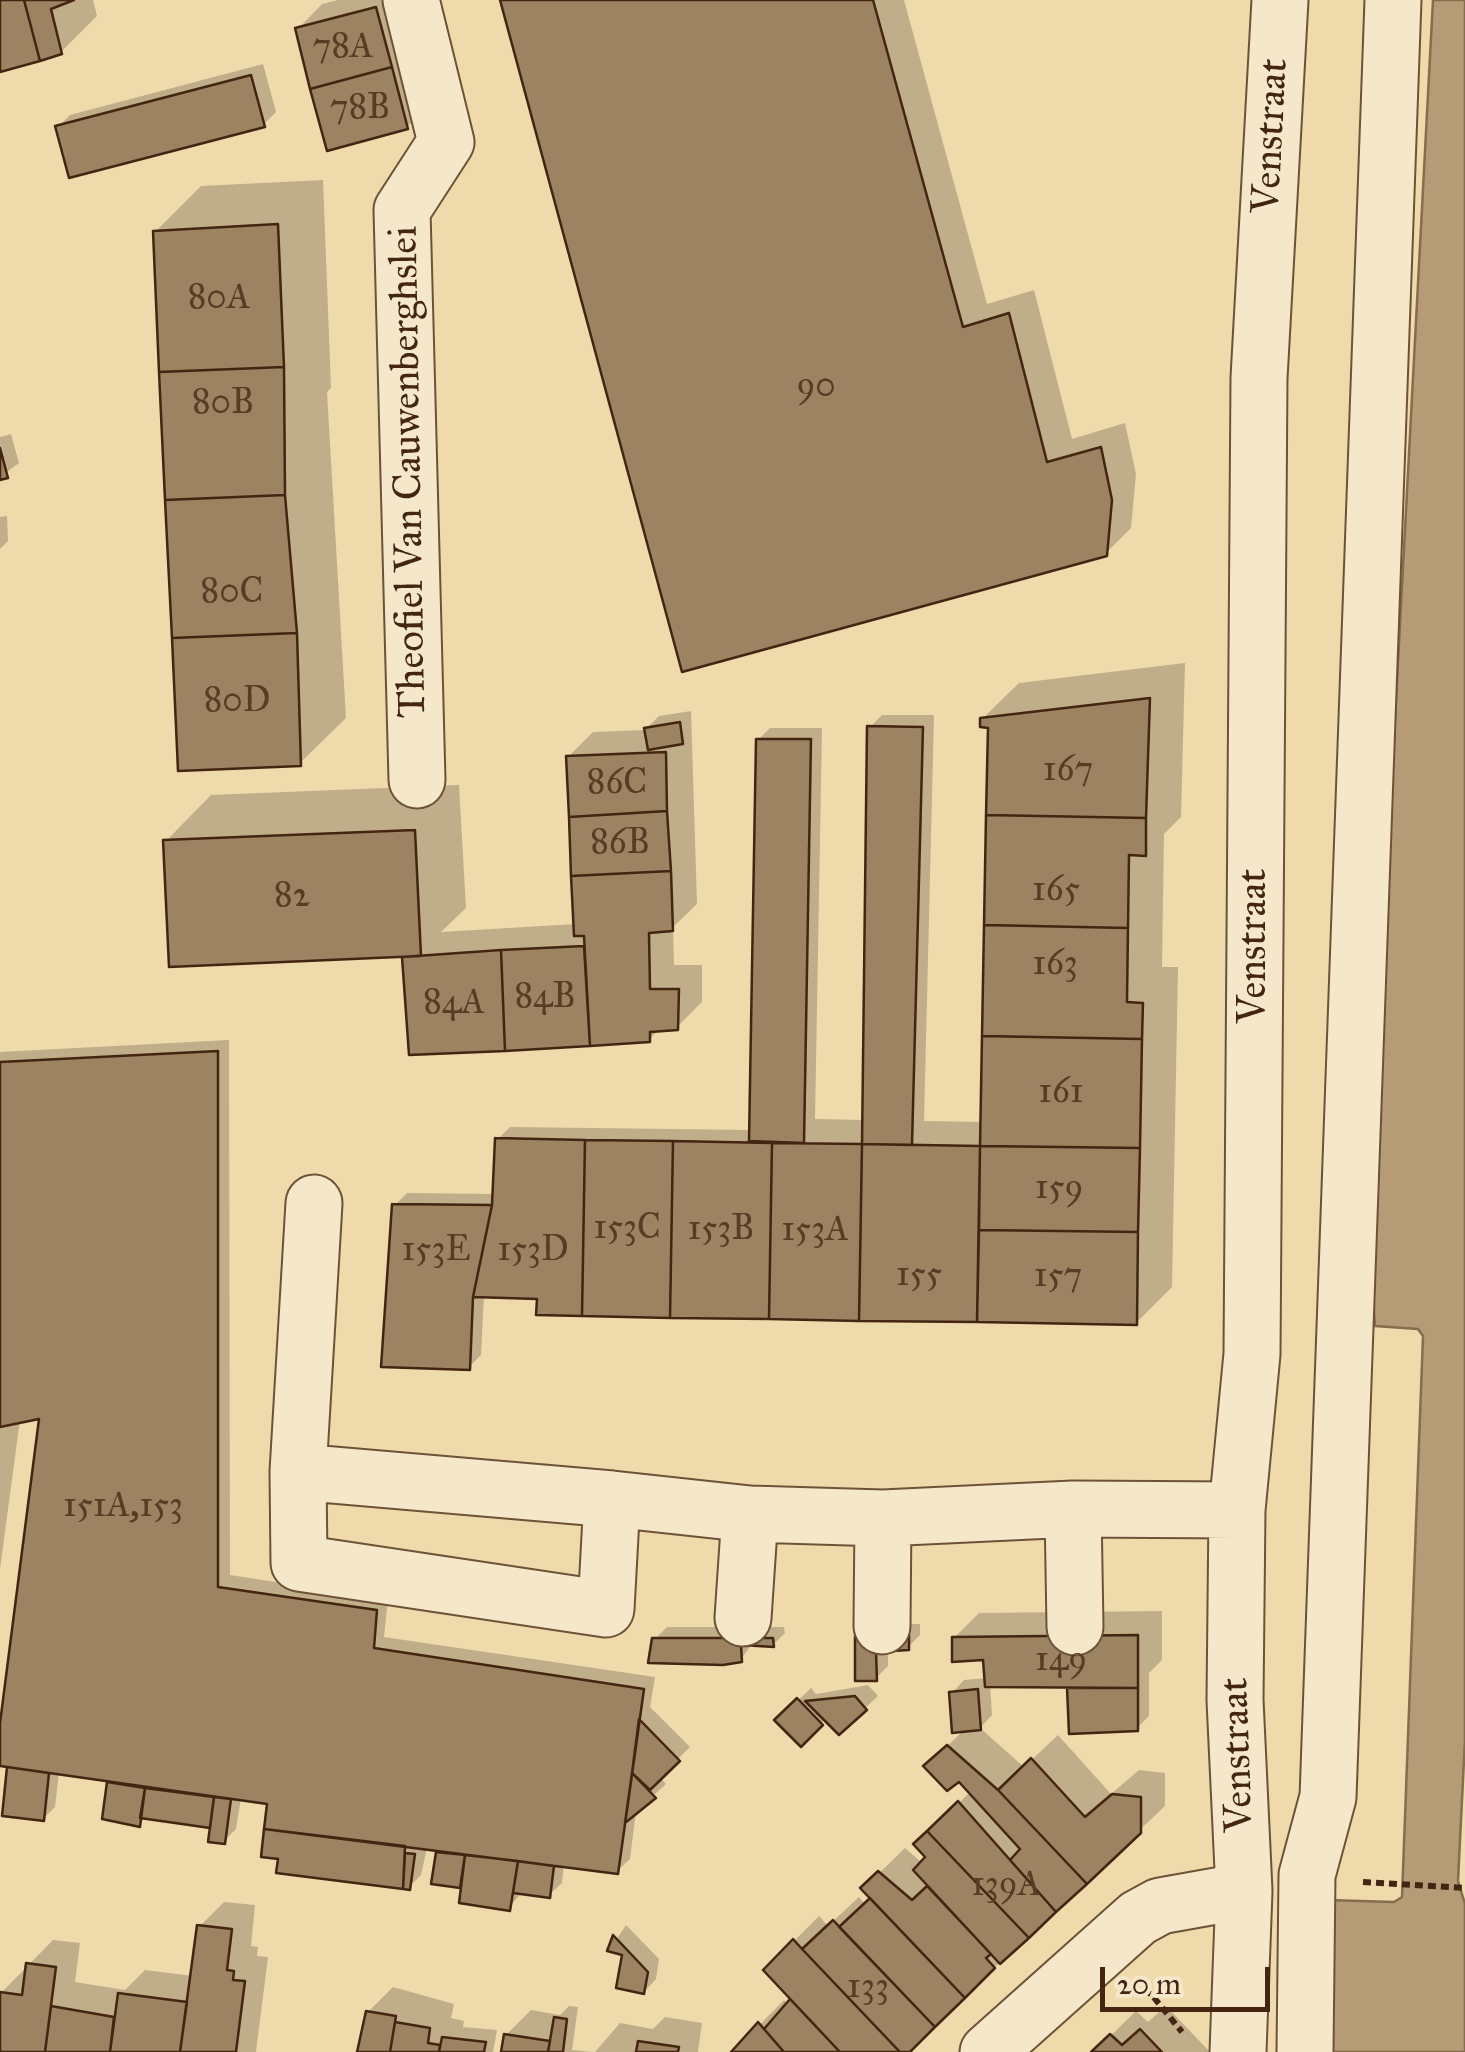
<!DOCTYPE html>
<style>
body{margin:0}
#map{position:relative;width:1465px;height:2052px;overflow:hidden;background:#efdaac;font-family:"IM FELL Great Primer",serif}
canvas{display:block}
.scale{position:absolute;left:1100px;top:1967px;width:170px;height:45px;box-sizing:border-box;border:5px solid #432511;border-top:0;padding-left:12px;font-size:30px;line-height:35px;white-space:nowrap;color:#432511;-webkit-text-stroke:8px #f5e7c9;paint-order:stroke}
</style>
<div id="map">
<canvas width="1465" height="2052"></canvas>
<div class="scale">20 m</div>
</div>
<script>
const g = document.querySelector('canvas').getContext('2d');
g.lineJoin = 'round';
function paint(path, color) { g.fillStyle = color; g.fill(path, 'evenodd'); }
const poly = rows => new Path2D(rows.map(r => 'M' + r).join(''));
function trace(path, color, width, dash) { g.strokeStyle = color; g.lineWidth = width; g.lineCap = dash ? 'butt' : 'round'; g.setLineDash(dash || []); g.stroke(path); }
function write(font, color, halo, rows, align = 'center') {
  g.font = font + ' "IM FELL Great Primer",serif'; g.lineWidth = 9; g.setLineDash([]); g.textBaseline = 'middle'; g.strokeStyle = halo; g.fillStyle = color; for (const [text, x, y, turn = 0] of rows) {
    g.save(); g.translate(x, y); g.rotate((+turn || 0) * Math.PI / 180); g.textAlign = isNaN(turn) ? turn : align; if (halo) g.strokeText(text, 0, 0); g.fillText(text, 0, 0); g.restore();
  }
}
const water = poly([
 [1433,0,1465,0,1465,1739,1458,1881,1465,1904,1465,2052,1323,2052,1327,1900,1394,1902,1402,1897,1423,1336,1418,1329,1375,1326,1368,1229,1433,0]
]);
paint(water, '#b59c77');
trace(water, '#876c4e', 2.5);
paint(poly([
 [0,0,93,0,97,16,61,52,0,69],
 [338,0,405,0,432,102,407,127,298,29,322,4],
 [503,0,904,0,987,304,1034,290,1072,439,1125,423,1136,474,1131,528,1105,554],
 [263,64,276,112,264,124,58,127,70,115],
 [323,180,331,388,327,392,346,718,300,763,156,231,201,186],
 [11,434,19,463,0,477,0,437],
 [7,516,8,541,0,549,0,517],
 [1185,663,1181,817,1164,834,1162,967,1178,967,1172,1287,1136,1323,538,1313,540,1297,484,1295,481,1355,469,1367,395,1205,407,1193,495,1194,498,1139,510,1127,751,1130,758,740,770,728,822,728,815,1119,865,1120,870,727,882,715,934,715,924,1121,984,1122,991,725,982,719,1019,683],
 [691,711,697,904,673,927,674,965,702,965,702,1002,677,1027,660,1028,649,1040,411,1053,405,958,409,954,166,841,211,795,459,785,466,908,441,932,576,924,568,757,593,732,645,730,659,716],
 [229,1040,230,1575,388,1599,384,1637,655,1677,650,1707,690,1747,660,1777,666,1784,636,1811,630,1859,617,1871,564,1864,562,1883,549,1895,522,1892,509,1908,463,1886,434,1882,439,1850,427,1848,421,1875,409,1887,279,1871,281,1857,270,1802,241,1798,236,1829,224,1841,212,1826,147,1816,139,1824,105,1817,110,1780,59,1772,55,1807,43,1819,5,1814,10,1765,0,1764,0,1743,42,1416,20,1420,0,1569,0,1052],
 [1162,1611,1162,1660,1149,1673,1149,1716,1137,1728,1070,1689,1074,1685,990,1684,992,1715,980,1728,1024,1767,1058,1735,1111,1794,1139,1770,1165,1773,1165,1806,905,2052,733,2052,784,2000,789,2005,794,1999,794,1941,819,1916,828,1926,859,1897,865,1904,873,1897,864,1888,905,1848,922,1863,928,1857,917,1844,971,1791,959,1778,927,1766,965,1729,952,1693,964,1680,987,1678,985,1658,954,1638,979,1613],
 [920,1624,920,1635,908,1647,888,1649,888,1666,876,1678,870,1625],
 [667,1627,784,1627,785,1633,773,1645,753,1643,741,1659,655,1639],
 [868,1685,878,1696,839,1732,826,1718,801,1744,778,1720,811,1688,816,1694],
 [224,1902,255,1905,251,1946,258,1947,257,1956,268,1957,256,2052,0,2052,1,1993,53,1940,80,1943,75,1982,125,1990,145,1970,193,1976,199,1927],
 [626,1925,659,1959,656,1979,644,1992,625,1953,610,1949],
 [393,1987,454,2004,451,2018,464,2021,463,2027,497,2030,493,2052,360,2052,368,2012],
 [569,2006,578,2007,572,2050,594,2052,503,2052,506,2035,531,2010,560,2015],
 [1166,2006,1210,2052,1094,2052,1136,2011,1148,2022],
 [665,2017,702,2023,698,2052,595,2052,620,2023,653,2029]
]), '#0003');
const building = poly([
 [0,0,24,0,40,61,0,72,0,0],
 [24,0,74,0,51,9,62,54,40,61,24,0],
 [500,0,873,0,963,327,1009,313,1047,462,1101,447,1112,500,1107,556,682,672,500,0],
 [376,7,392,67,310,89,295,28,376,7],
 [392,67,408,129,327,151,310,89,392,67],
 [251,75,265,127,69,178,55,126,251,75],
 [278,224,284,367,159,372,153,231,278,224],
 [284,367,285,495,165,500,159,372,284,367],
 [0,448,8,478,0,480,0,448],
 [285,495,297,633,172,638,165,500,285,495],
 [297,633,301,766,178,771,172,638,297,633],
 [1150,698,1146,818,986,815,988,728,980,727,980,718,1150,698],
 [680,722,683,744,648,750,644,728,680,722],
 [867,726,923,727,912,1145,862,1144,867,726],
 [756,739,811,739,804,1143,749,1141,756,739],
 [666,752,667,811,569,817,566,756,666,752],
 [667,811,671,871,571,876,569,817,667,811],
 [986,815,1146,818,1146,856,1129,855,1128,928,984,925,986,815],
 [415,830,421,956,169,967,163,840,415,830],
 [671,871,673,931,649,933,650,989,679,989,678,1030,650,1032,650,1042,590,1046,584,936,574,936,571,876,671,871],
 [984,925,1128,928,1127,1002,1143,1003,1142,1039,982,1036,984,925],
 [584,946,590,1046,505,1051,501,950,584,946],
 [501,950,505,1051,409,1055,402,957,501,950],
 [982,1036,1142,1039,1140,1148,980,1146,982,1036],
 [218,1051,218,1587,377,1610,374,1648,644,1689,618,1874,264,1829,267,1804,0,1766,0,1723,39,1419,0,1427,0,1062,218,1051],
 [495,1138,585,1140,582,1316,536,1315,537,1299,473,1297,492,1205,495,1138],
 [585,1140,673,1141,670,1318,582,1316,585,1140],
 [673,1141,772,1143,769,1319,670,1318,673,1141],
 [772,1143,862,1144,859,1321,769,1319,772,1143],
 [862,1144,980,1146,977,1322,859,1321,862,1144],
 [980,1146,1140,1148,1138,1232,979,1230,980,1146],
 [392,1204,492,1205,473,1297,470,1370,381,1367,392,1204],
 [979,1230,1138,1232,1137,1325,977,1322,979,1230],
 [909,1635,909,1650,876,1652,877,1681,855,1681,855,1636,909,1635],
 [1138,1635,1138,1688,985,1687,983,1660,952,1662,952,1637,1138,1635],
 [652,1638,773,1638,774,1647,741,1645,742,1662,723,1665,648,1663,652,1638],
 [1067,1688,1138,1688,1138,1731,1069,1734,1067,1688],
 [978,1689,981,1730,952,1733,949,1692,978,1689],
 [855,1696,867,1710,839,1735,805,1701,855,1696],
 [797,1698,823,1725,801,1747,774,1720,797,1698],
 [639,1719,680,1761,650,1790,632,1773,639,1719],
 [947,1745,998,1790,1087,1884,1056,1912,1010,1860,1020,1849,959,1782,947,1791,923,1766,947,1745],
 [1031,1758,1085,1817,1112,1794,1141,1797,1141,1833,1087,1884,998,1790,1031,1758],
 [7,1767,49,1773,44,1821,2,1816,7,1767],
 [632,1773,656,1798,625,1823,632,1773],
 [107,1782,145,1788,140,1827,102,1819,107,1782],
 [145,1788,214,1797,210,1828,140,1818,145,1788],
 [214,1797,231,1799,225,1844,208,1842,214,1797],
 [958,1801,1056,1912,1029,1938,927,1831,958,1801],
 [264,1829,405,1846,403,1889,276,1873,278,1859,261,1857,264,1829],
 [927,1831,1029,1938,1000,1964,913,1870,925,1857,913,1844,927,1831],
 [436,1852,465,1855,460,1888,431,1884,436,1852],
 [405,1853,415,1854,410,1890,403,1889,405,1853],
 [465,1855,518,1861,510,1911,459,1903,465,1855],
 [518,1861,554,1866,550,1898,513,1893,518,1861],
 [878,1871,912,1900,927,1886,991,1954,986,1958,995,1968,965,1998,860,1888,878,1871],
 [870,1898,965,1998,935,2027,839,1927,870,1898],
 [833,1920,935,2027,910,2052,900,2052,802,1949,833,1920],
 [197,1925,232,1929,227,1970,234,1971,233,1980,245,1981,236,2052,180,2052,197,1925],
 [613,1935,648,1972,644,1994,616,1988,622,1955,607,1951,613,1935],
 [793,1939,802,1949,900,2052,840,2052,763,1970,793,1939],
 [26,1963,56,1967,45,2052,0,2052,0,1992,22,1995,26,1963],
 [118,1993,187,2002,180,2052,110,2052,118,1993],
 [790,1999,840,2052,784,2052,764,2029,790,1999],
 [51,2006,114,2017,110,2052,45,2052,51,2006],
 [366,2011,396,2016,390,2052,357,2052,366,2011],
 [554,2017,567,2019,563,2052,548,2052,554,2017],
 [395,2022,430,2028,428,2043,440,2045,439,2052,390,2052,395,2022],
 [758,2022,784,2052,731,2052,758,2022],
 [1140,2029,1162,2052,1091,2052,1110,2034,1122,2045,1140,2029],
 [504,2034,550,2041,548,2052,501,2052,504,2034],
 [442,2037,486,2042,484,2052,439,2052,442,2037],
 [638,2041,679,2047,678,2052,636,2052,638,2041]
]);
paint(building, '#9c8362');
trace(building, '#432511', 2.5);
const minor = poly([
 [411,0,446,142,402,210,417,780],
 [298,1472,314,1203],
 [612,1499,606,1609,299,1563,298,1472,612,1499,750,1514,883,1518,1073,1509,1237,1510],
 [1073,1509,1075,1627],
 [743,1618,750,1514],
 [882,1626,883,1518],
 [988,2052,1138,1918,1160,1906,1244,1891],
 [1238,2052,1244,1891,1235,1700,1237,1510,1252,1354,1259,378,1280,0],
 [1305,2052,1307,1875,1328,1797,1393,0]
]);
trace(minor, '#6e5238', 59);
trace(poly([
 [1363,1882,1465,1888],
 [1143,1991,1151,1994,1182,2032]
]), '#432511', 6, [8, 5]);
trace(minor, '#f5e7c9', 55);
write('35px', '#593c25', null, [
 ["78A",343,48],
 ["78B",360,109],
 ["80A",219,299],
 ["90",816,387],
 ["80B",223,404],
 ["80C",232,593],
 ["80D",237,702],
 ["167",1068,771],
 ["86C",617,784],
 ["86B",620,844],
 ["165",1056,891],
 ["82",292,897],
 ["163",1055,965],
 ["84B",545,998],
 ["84A",454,1004],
 ["161",1061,1093],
 ["159",1059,1189],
 ["153C",627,1229],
 ["153B",721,1230],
 ["153A",815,1231],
 ["153E",436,1251],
 ["153D",533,1251],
 ["155",919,1276],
 ["157",1058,1277],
 ["151A,153",123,1507],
 ["149",1061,1661],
 ["139A",1006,1886],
 ["133",868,1988]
]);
write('40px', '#432511', '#f5e7c9', [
 ["Venstraat",1272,136,-87],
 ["Theofiel Van Cauwenberghslei",410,472,-91],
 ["Venstraat",1255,946,-90],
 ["Venstraat",1239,1755,-92]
]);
</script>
